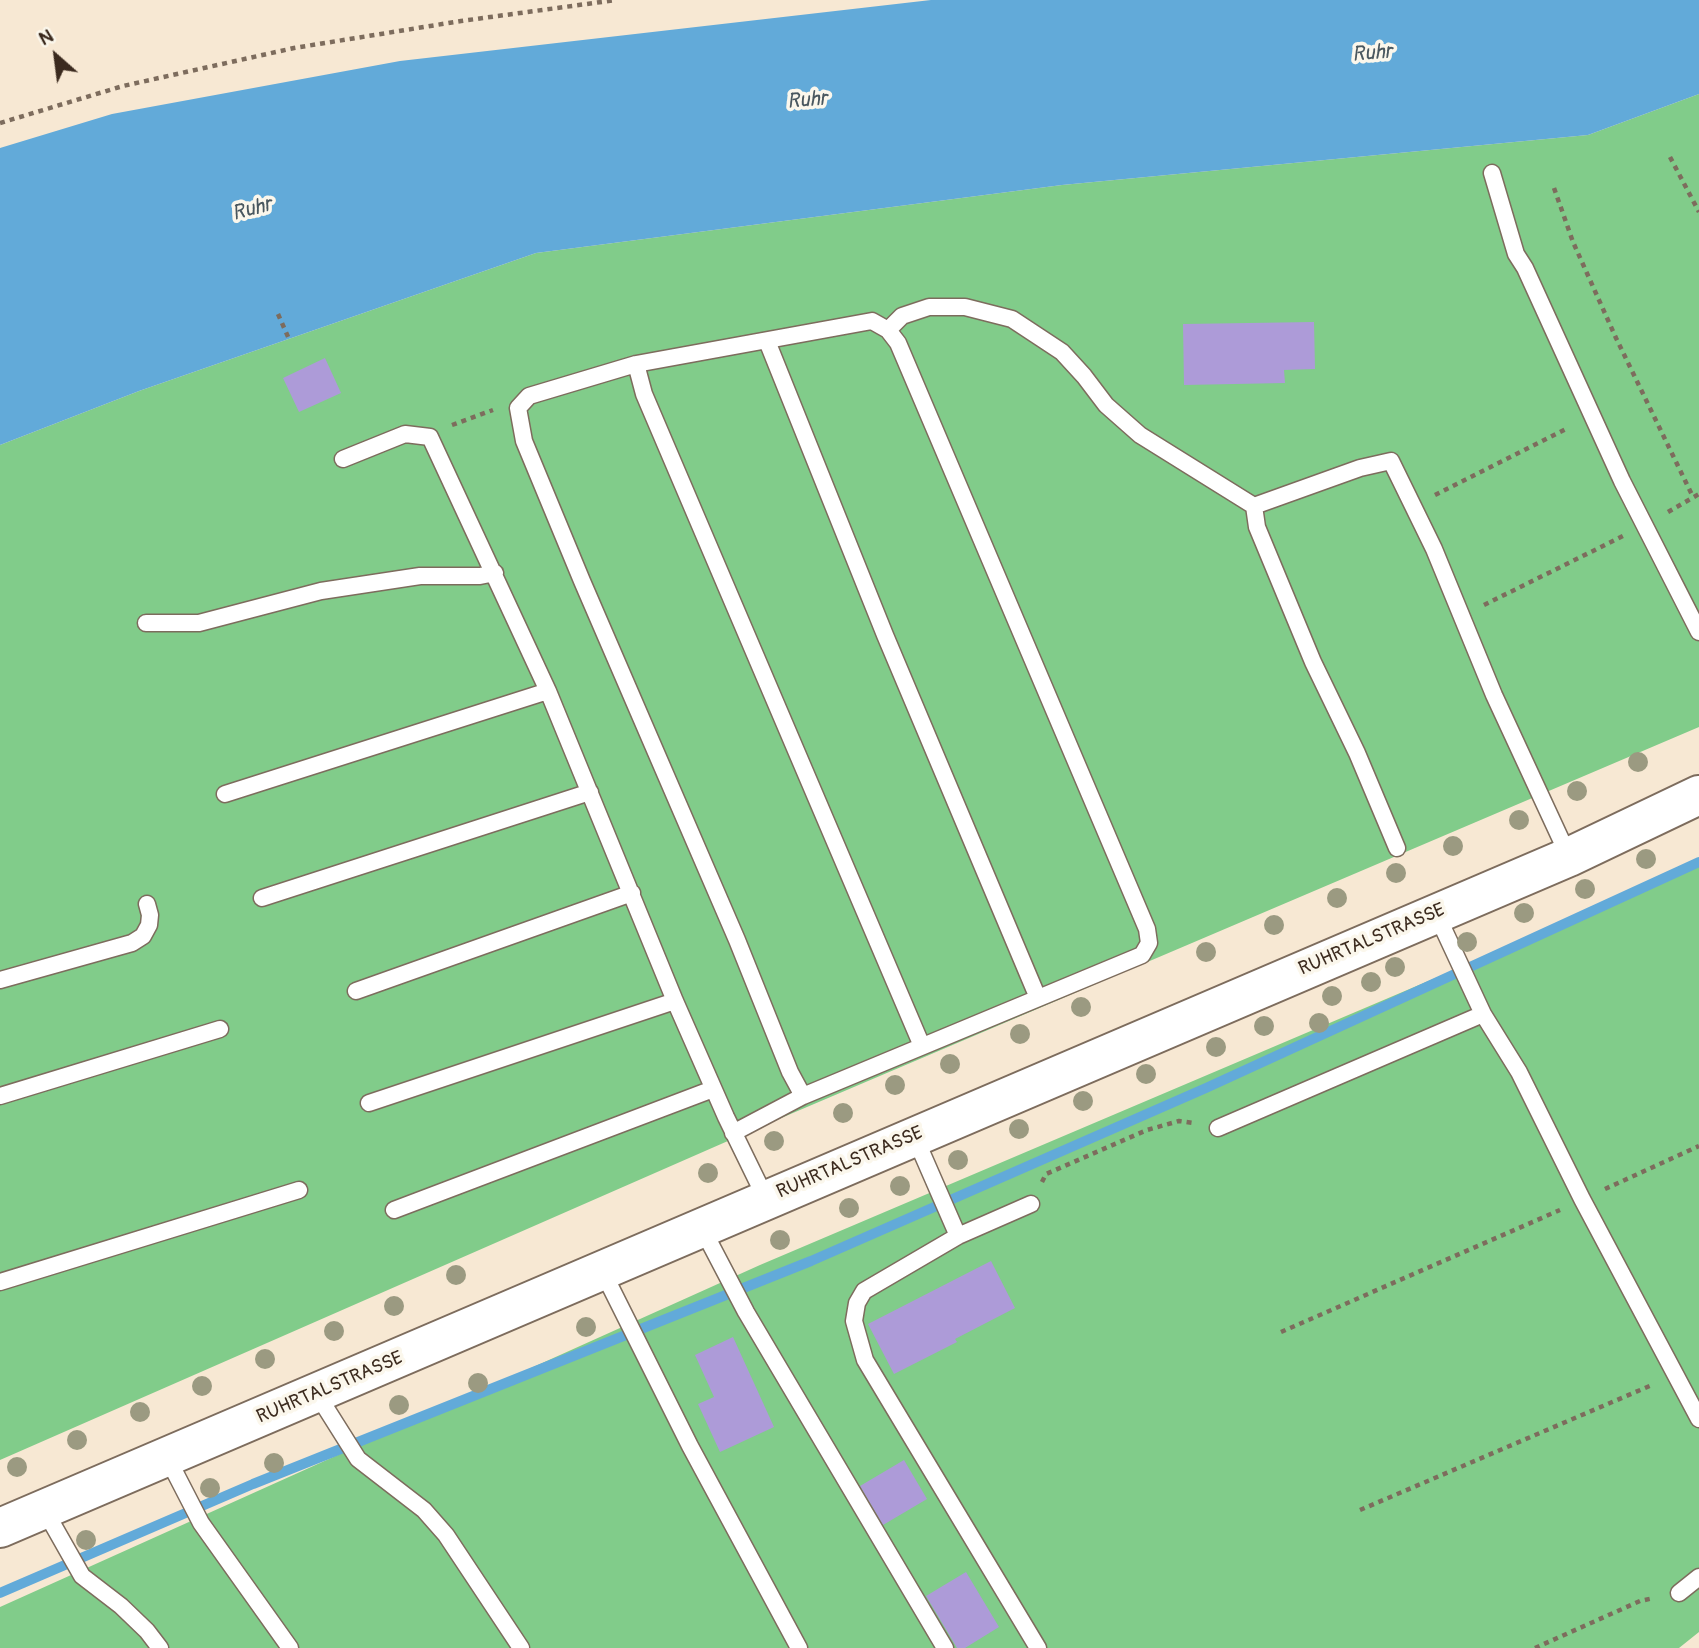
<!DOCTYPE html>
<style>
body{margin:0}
#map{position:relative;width:1699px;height:1648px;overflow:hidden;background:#f7e8d3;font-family:Pangolin,sans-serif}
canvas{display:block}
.north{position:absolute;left:21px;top:21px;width:70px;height:70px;-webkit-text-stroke:5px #fbf7ec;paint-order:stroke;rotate:332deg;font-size:19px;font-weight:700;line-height:28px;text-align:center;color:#3b2a1e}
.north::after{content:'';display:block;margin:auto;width:24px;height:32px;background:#3b2a1e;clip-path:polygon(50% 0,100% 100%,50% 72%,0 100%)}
</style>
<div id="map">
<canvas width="1699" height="1648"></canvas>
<div class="north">N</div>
</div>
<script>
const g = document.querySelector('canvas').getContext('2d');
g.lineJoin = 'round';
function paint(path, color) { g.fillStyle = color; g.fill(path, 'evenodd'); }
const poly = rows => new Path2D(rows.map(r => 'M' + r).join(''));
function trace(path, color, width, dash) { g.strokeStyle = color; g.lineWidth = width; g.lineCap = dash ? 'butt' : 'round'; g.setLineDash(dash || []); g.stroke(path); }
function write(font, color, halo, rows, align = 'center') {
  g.font = font + ' Pangolin,sans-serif'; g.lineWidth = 7; g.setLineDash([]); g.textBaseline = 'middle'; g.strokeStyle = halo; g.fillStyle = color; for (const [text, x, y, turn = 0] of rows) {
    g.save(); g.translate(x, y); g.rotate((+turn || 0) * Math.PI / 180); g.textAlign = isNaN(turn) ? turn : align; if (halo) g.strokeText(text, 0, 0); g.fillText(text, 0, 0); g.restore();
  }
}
paint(poly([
 [1699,94,1699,727,753,1130,0,1460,0,445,139,391,536,253,1062,185,1588,135],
 [1699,866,1699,1632,1679,1648,0,1648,0,1607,760,1265]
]), '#81cc8a');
paint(poly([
 [931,0,1699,0,1699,94,1588,135,1062,185,536,253,139,391,0,445,0,148,112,114,400,61]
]), '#62aad9');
trace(poly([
 [0,1593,253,1484,811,1261,1206,1088,1699,862]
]), '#62aad9', 10);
paint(poly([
 [1314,322,1315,369,1284,370,1285,383,1184,385,1183,324],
 [325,358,341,393,299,412,283,378],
 [991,1261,1015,1308,955,1339,957,1342,894,1374,868,1324],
 [733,1337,774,1427,720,1452,698,1404,714,1397,695,1355],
 [904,1460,927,1499,883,1525,860,1486],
 [966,1572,999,1627,965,1648,957,1648,926,1596]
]), '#ad9bd8');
const lane = poly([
 [1492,173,1516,254,1525,268,1622,481,1699,632],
 [888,330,902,316,929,307,965,307,1012,319,1062,352,1084,376,1106,405,1140,435,1254,506],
 [767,341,885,635,1038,998],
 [636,364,644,394,922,1046],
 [343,459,405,434,430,437,548,691,675,1001,726,1117,766,1199],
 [146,623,199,623,321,591,420,576,480,576,495,573],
 [225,794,548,691],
 [1397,848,1357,753,1313,662,1257,527,1254,506,1360,468,1391,461,1434,549,1494,695,1569,857],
 [262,898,590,792],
 [1436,913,1483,1014,1519,1072,1582,1199,1699,1419],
 [0,980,132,943,143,936,149,925,150,915,147,904],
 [356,991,632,893],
 [0,1096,220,1029],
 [369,1103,675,1001],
 [1218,1128,1483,1014],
 [733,1133,803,1096,1142,955,1149,943,1147,929,898,343,888,330,872,321,636,364,529,396,518,408,524,441,582,581,737,940,790,1072,803,1096],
 [914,1135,958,1236],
 [1031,1204,958,1236,864,1291,857,1303,854,1321,865,1360,1038,1648],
 [394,1210,713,1089],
 [702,1228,746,1312,945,1648],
 [603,1272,690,1446,799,1648],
 [0,1282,299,1190],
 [317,1394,358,1459,424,1510,446,1535,521,1648],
 [167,1457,201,1523,290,1648],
 [44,1509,82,1576,121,1606,147,1631,160,1648],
 [1679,1593,1699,1577]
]);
const secondary = poly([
 [0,1528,1569,857,1699,795]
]);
trace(lane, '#7d6c5d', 19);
trace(secondary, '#7d6c5d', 42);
trace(poly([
 [0,123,123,86,294,48,461,21,616,0],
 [1670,157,1699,212],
 [1554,188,1573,242,1616,338,1693,497],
 [278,314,289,339],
 [452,425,493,410],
 [1435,495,1568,428],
 [1668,512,1699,494],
 [1484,605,1623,536],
 [1042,1182,1046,1174,1147,1130,1179,1121,1193,1123],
 [1605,1189,1699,1146],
 [1281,1332,1560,1210],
 [1360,1510,1652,1385],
 [1535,1648,1640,1601,1654,1598]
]), '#7d6c5d', 4.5, [5, 5]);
trace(lane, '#fff', 16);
trace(secondary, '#fff', 38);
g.fillStyle = '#9b9a81';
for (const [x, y] of [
 [1638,762],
 [1577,791],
 [1519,820],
 [1453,846],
 [1646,859],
 [1396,873],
 [1585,889],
 [1337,898],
 [1524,913],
 [1274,925],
 [1467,942],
 [1206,952],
 [1395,967],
 [1371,982],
 [1332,996],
 [1081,1007],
 [1319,1023],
 [1264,1026],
 [1020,1034],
 [1216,1047],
 [950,1064],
 [1146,1074],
 [895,1085],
 [1083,1101],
 [843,1113],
 [1019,1129],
 [774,1141],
 [958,1160],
 [708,1173],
 [900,1186],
 [849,1208],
 [780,1240],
 [456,1275],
 [394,1306],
 [586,1327],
 [334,1331],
 [265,1359],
 [478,1383],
 [202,1386],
 [399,1405],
 [140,1412],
 [77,1440],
 [274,1463],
 [17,1467],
 [210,1488],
 [86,1540]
]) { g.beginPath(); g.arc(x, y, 10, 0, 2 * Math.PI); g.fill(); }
write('19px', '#3b2a1e', '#fbf7ec', [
 ["RUHRTALSTRASSE",1372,940,-23],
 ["RUHRTALSTRASSE",850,1163,-23],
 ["RUHRTALSTRASSE",330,1388,-23]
]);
write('italic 21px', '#49575f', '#fbf7ec', [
 ["Ruhr",1372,54,-5],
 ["Ruhr",807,101,-5],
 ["Ruhr",252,210,-15]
]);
</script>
